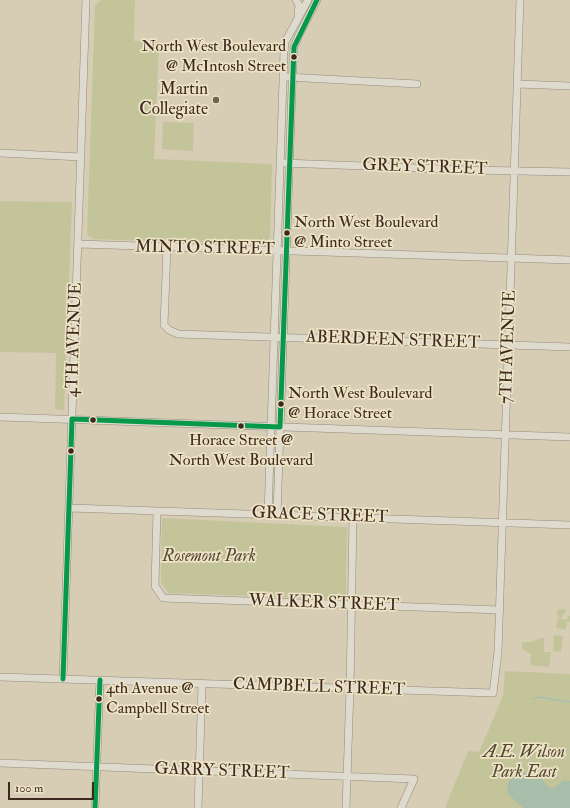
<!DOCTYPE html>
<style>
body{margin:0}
#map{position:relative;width:570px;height:808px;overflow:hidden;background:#d6cdb4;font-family:"IM FELL Double Pica",serif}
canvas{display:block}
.scale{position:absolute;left:8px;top:782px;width:86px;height:18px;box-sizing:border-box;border:2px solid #3e2921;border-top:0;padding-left:5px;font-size:12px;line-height:14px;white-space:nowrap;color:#3e2921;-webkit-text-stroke:3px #ede3c5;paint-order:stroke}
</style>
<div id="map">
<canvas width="570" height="808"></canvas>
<div class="scale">100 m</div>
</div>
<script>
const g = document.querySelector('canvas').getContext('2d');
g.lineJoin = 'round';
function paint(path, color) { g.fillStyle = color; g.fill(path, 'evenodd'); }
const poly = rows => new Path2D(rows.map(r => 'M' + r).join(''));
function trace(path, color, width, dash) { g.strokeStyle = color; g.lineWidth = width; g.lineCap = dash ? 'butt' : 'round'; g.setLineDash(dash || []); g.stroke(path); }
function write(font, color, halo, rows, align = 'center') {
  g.font = font + ' "IM FELL Double Pica",serif'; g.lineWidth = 3.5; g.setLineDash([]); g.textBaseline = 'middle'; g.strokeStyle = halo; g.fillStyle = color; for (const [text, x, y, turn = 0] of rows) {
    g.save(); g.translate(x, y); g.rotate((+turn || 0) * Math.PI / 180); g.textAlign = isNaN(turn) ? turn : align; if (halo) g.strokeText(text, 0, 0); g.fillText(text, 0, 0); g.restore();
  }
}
paint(poly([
 [101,0,135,0,134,41,159,41,154,159,272,164,270,238,263,245,94,239,87,235,95,6],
 [163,122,194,123,193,151,162,149],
 [0,201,72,202,64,410,55,409,56,353,0,352],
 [162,518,347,527,346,599,168,593,161,582],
 [559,609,564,609,566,611,561,618,557,616,557,611],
 [568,616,570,616,570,622,567,622,566,630,556,628,558,618,567,620],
 [554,635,563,636,561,652,553,651],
 [544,637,544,652,551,652,549,667,530,665,531,654,522,649,522,642,531,642],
 [505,671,570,674,570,808,445,808,468,751,479,752,503,696]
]), '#c4c49b');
paint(poly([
 [518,771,536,775,542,779,548,787,553,788,564,780,570,781,570,808,523,808,509,795,507,790,508,783]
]), '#a8beaa');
trace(poly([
 [534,699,539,697,570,702]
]), '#a8beaa', 1.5);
const minor = poly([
 [296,0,299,5,298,15],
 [287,77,417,84],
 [518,84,570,86],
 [0,153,81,157],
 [284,163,470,170,570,172],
 [79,244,570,260],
 [167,248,164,325,169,330,178,334,570,347],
 [0,417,570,437],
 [70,508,570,525],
 [157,511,155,586,163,598,500,610],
 [268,514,284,52,285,42,290,33,308,0],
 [277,514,293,61,294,47,299,35,317,0],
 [0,677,493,693,498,652,520,0],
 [63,679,86,0],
 [0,763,414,779,401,808],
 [95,808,100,680],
 [198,808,202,684],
 [346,808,350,689,353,517]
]);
trace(minor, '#938b7c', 8);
trace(minor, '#dedace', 7);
trace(poly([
 [72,419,280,427,294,47,317,0],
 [63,679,72,419],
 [95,808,100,680]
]), '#06994a', 5);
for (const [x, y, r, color] of [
 [294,57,3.5,"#3e2921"],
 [216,100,4,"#736254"],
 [287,233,3.5,"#3e2921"],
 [281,404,3.5,"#3e2921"],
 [93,420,3.5,"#3e2921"],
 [241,426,3.5,"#3e2921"],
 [71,451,3.5,"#3e2921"],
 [99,699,3.5,"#3e2921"]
]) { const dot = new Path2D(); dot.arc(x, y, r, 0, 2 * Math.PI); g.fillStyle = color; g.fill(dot); trace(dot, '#ede3c5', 1.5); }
write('16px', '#3e2921', '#ede3c5', [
 ["North West Boulevard",286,48,"right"],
 ["@ McIntosh Street",286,68,"right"],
 ["North West Boulevard",294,224],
 ["@ Minto Street",294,244],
 ["North West Boulevard",288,395],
 ["@ Horace Street",288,415],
 ["Horace Street @",241,442,"center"],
 ["North West Boulevard",241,462,"center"],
 ["4th Avenue @",106,690],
 ["Campbell Street",106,710]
], 'left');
write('17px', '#3e2921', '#ede3c5', [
 ["Martin",208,90],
 ["Collegiate",208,110]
], 'right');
write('17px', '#3e2921', '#ede3c5', [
 ["GREY STREET",425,168,2],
 ["MINTO STREET",205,249,1],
 ["4TH AVENUE",75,340,-88],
 ["ABERDEEN STREET",393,341,2],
 ["7TH AVENUE",509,347,-88],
 ["GRACE STREET",320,516,2],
 ["WALKER STREET",324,604,2],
 ["CAMPBELL STREET",319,688,2],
 ["GARRY STREET",222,772,2]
]);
write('italic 17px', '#564635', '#ede3c5', [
 ["Rosemont Park",209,557],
 ["A.E. Wilson",524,753],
 ["Park East",524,773]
]);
</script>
